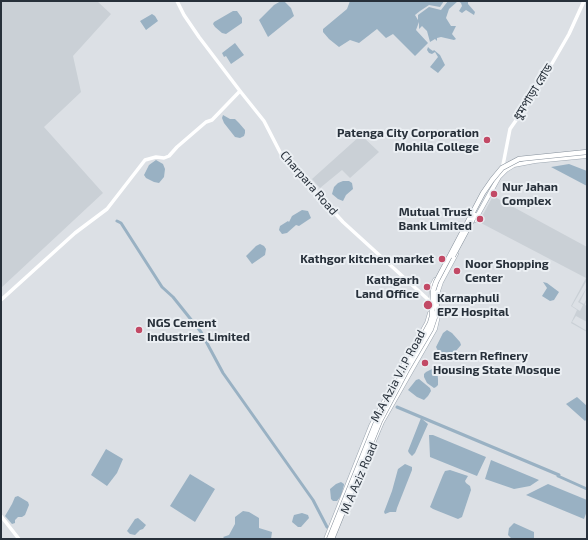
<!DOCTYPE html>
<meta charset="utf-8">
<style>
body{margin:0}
#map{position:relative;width:588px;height:540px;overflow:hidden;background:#dce0e5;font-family:"Exo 2",sans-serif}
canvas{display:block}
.frame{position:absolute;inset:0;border:2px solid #27303a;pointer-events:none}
</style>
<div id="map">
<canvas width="588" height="540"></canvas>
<div class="frame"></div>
</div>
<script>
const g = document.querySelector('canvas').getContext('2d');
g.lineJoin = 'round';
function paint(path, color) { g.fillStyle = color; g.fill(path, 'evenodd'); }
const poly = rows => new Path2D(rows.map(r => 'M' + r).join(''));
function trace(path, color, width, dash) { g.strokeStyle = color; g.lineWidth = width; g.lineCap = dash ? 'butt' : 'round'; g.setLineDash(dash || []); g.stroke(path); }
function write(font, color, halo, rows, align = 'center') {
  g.font = font + ' "Exo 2","Noto Sans Bengali",sans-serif'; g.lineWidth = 4; g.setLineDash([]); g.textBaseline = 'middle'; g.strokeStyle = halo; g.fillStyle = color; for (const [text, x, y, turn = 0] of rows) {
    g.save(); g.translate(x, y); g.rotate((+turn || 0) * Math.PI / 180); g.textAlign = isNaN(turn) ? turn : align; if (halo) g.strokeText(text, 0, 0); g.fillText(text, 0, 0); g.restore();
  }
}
paint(poly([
 [1,1,97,1,111,14,73,56,81,92,44,127,103,193,1,288],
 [361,135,379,152,350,178,342,170,320,188,312,179],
 [493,196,587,247,587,280,572,306,580,311,583,305,578,302,587,287,580,302,584,304,587,298,585,305,587,306,587,322,576,316,572,322,587,331,587,332,571,323,577,310,571,306,586,278,479,222]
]), '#cad0d6');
paint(poly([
 [281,1,284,1,291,8,294,16,268,37,259,20,274,5],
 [350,1,444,1,440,7,429,5,420,11,415,15,418,20,418,15,429,7,441,10,448,1,468,1,468,4,475,12,474,15,466,10,462,13,459,11,462,6,461,3,458,1,449,9,446,18,451,26,456,26,452,34,456,39,454,40,441,37,437,38,437,41,435,39,430,42,427,31,422,26,419,29,419,22,416,30,428,43,415,56,393,34,386,38,377,29,359,43,350,40,339,47,329,39,323,32,323,29,347,9],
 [233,11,237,11,242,18,242,23,226,34,222,33,215,27,213,24,214,22],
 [152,14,155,16,158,21,146,30,140,21],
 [235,43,244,55,231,64,226,56,224,57,222,53],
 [428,47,430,49,433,51,434,50,440,55,445,65,438,73,430,67,438,57,435,52,432,54,429,53,427,50],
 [223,115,230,119,235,119,239,123,245,130,245,133,244,136,240,138,235,137,224,123,222,118],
 [156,160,163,164,165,169,164,177,159,183,154,182,146,178,144,175,149,165],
 [569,164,587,171,587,186,551,167],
 [343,181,349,181,352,183,353,189,346,195,343,201,338,199,332,194,334,187,338,183],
 [302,210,308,211,311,218,299,226,296,225,287,233,282,234,279,230,280,226,288,221,289,222,292,216],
 [260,244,264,246,266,249,265,255,252,264,246,256,256,246],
 [543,282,547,283,559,292,554,300,550,301,542,296,547,288],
 [447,330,452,333,460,342,461,345,450,358,445,359,440,355,436,347,443,333],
 [434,368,437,369,438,379,438,385,436,387,434,388,427,383,424,377,424,374,426,372],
 [419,379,430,388,431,391,428,396,424,400,417,397,408,390,416,380],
 [577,397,587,406,587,419,585,421,566,404],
 [421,418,428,424,415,453,412,456,409,453,408,451],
 [429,435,433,435,486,457,477,476,430,457],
 [106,449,123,459,117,473,107,486,91,475],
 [491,460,539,480,530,486,514,489,485,479],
 [405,464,412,467,412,470,397,508,396,512,390,512,385,514,384,512,392,491,398,469],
 [450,470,468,476,465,481,466,483,470,486,471,490,462,517,458,519,433,509,430,507,443,475,445,471],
 [190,474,215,489,195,522,170,506],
 [341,482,344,484,344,485,341,496,337,501,333,501,331,499,330,489,336,484],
 [548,484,587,500,587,511,584,519,526,495],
 [18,496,28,502,29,505,25,515,22,517,18,517,15,520,15,523,12,524,5,516,12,504,15,497],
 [243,511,249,512,259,518,259,528,272,532,271,539,225,539,223,537,229,535,235,524,235,517],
 [302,513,308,515,309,518,301,527,298,527,292,522,293,518,294,515],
 [138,518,146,525,143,529,140,530,135,535,130,534,127,531,135,519],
 [514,523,534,532,534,539,511,538,508,535,509,528]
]), '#99b1c3');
trace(poly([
 [117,221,121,223,162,287,173,297,201,332,223,373,313,500,327,527],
 [397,407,559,475,558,476,587,489]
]), '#99b1c3', 3);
const primary = poly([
 [475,220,499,177,506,170,514,165,535,161,587,156],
 [438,297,438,291,441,282,456,254],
 [431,302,432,286,435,280],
 [371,448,382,422,435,329,438,316,438,309],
 [326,539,371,426,410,353,427,323,430,313]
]);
trace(primary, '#9ca6b0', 5);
trace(poly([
 [177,1,184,15,199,37,240,91,264,121,281,154,343,222,433,304],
 [506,169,503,165,510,129,535,93,569,34,584,1],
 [1,300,75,233,107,209,145,160,156,157,164,158,169,156,177,147,206,122,212,120,240,91],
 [1,516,19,539]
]), '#fff', 3.5);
trace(primary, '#fff', 4);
const highwayBridge = poly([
 [453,256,475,215],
 [329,539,377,420,430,323,432,316,433,291,436,282,483,193,492,180,502,168,519,159,587,152],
 [332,539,380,421,408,368,431,329,437,311,436,293]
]);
trace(highwayBridge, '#858f9a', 5.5, []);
trace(highwayBridge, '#fff', 4.5);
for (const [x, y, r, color] of [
 [487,140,4,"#c24965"],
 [494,194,4,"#c24965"],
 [480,219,4,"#c24965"],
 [442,259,4,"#c24965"],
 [457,271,4,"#c24965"],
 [427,287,4,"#c24965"],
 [428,305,5,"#c24965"],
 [139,330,4,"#c24965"],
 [425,363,4,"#c24965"]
]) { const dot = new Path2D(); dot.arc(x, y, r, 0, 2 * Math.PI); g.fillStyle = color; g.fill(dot); trace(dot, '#ebeff3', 1.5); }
write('12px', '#27303a', '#ebeff3', [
 ["ধুমপাড়া রোড",533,92,-58],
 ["Charpara Road",309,183,49],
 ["M.A Azia V.I.P Road",398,376,-62],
 ["M A Aziz Road",359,478,-67]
]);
write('bold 12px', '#27303a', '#ebeff3', [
 ["Patenga City Corporation",479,133,"right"],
 ["Mohila College",479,147,"right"],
 ["Nur Jahan",502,187],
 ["Complex",502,201],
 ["Mutual Trust",472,212,"right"],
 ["Bank Limited",472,226,"right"],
 ["Kathgor kitchen market",434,259,"right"],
 ["Noor Shopping",465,264],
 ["Center",465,278],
 ["Kathgarh",419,280,"right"],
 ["Land Office",419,294,"right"],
 ["Karnaphuli",437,298],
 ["EPZ Hospital",437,312],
 ["NGS Cement",147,323],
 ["Industries Limited",147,337],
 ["Eastern Refinery",433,356],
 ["Housing State Mosque",433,370]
], 'left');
</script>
